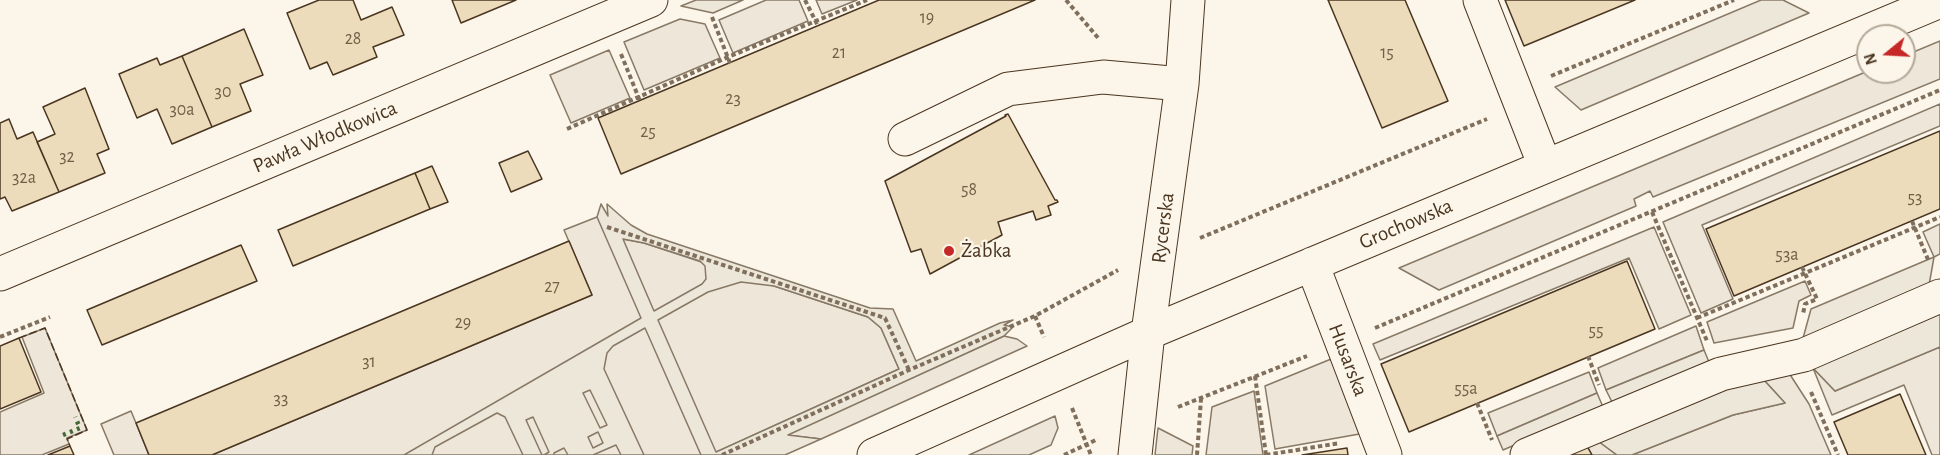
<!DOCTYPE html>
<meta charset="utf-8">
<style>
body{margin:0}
#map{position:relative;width:1940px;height:455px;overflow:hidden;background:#fbf6e9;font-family:"Alegreya Sans",sans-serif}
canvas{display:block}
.north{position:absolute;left:1856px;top:24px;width:60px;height:60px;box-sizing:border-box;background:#fbf6e9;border:2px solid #b4a999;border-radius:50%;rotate:252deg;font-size:16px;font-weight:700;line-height:24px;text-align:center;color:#4a3520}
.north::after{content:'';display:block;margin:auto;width:21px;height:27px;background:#c62828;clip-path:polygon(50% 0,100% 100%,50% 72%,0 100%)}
</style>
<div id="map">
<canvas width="1940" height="455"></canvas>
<div class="north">N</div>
</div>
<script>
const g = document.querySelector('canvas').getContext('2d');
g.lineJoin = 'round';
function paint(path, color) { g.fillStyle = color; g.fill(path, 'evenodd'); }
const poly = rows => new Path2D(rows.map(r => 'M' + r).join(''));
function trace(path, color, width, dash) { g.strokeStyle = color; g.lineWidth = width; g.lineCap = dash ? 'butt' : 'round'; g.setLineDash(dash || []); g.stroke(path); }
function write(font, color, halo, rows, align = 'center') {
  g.font = font + ' "Alegreya Sans",sans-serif'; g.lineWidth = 4.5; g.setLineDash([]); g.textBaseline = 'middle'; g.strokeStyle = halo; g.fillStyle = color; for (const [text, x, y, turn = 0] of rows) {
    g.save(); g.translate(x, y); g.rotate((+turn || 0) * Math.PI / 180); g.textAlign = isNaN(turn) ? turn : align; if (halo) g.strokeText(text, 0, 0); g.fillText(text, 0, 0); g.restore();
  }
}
const green = poly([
 [766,0,799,0,808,21,733,53,719,20,766,0],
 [816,0,857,0,822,14,816,0],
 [680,19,705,24,720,58,644,90,624,42,680,19],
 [1940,41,1940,79,1653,197,1650,191,1634,199,1636,206,1439,290,1399,268,1868,71,1904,72,1904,56,1940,41],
 [609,50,630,98,571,123,550,75,609,50],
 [1940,104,1940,126,1702,225,1733,299,1701,313,1663,222,1940,104],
 [597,217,623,239,644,243,868,317,881,328,899,369,710,455,212,455,592,295,564,230,597,217],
 [1940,224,1940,254,1934,257,1923,232,1940,224],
 [1654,227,1691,315,1659,329,1629,258,1380,360,1373,344,1654,227],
 [1805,281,1811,295,1799,301,1793,328,1714,343,1707,322,1805,281],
 [1696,326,1704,350,1606,390,1598,368,1696,326],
 [45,328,87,430,67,438,69,444,42,455,0,455,0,412,44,393,22,337,45,328],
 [1004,336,1017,339,1027,346,821,439,786,435,1004,336],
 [1940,347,1940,455,1932,455,1904,385,1832,415,1813,368,1835,391,1940,347],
 [1336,357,1365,433,1275,449,1265,386,1336,357],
 [1589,372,1597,393,1497,436,1488,413,1589,372],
 [1789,373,1809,404,1831,455,1632,455,1733,415,1785,403,1763,379,1789,373],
 [1254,391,1263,455,1206,455,1212,407,1254,391],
 [131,411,136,423,149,455,114,455,101,424,131,411],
 [1055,416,1058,428,1051,445,1029,455,969,455,1055,416],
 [1158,428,1193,446,1192,455,1155,455,1158,428],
 [1598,441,1617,455,1592,455,1587,446,1598,441]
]);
paint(green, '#ede6d9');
trace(green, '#887966', 1.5);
const parking = poly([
 [696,0,743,0,713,13,681,6,696,0],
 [1761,0,1783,0,1809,13,1581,110,1555,87,1761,0],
 [601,204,608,216,607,204,631,225,647,234,870,308,893,309,916,361,1000,323,1013,320,1004,325,1013,327,1004,336,788,435,821,439,785,455,701,455,645,328,613,346,607,353,604,369,644,455,621,455,616,445,593,455,568,455,564,448,554,453,554,455,544,455,549,452,533,417,526,420,542,455,523,455,505,417,497,413,435,447,432,455,404,455,641,318,597,217,601,204],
 [623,239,644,243,700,261,705,266,706,279,702,284,654,311,623,239],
 [741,282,774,286,868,317,881,328,899,369,716,452,658,320,708,292,741,282],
 [590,390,607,425,600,428,583,393,590,390],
 [598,432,603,443,593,448,588,437,598,432],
 [1934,257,1928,291,1802,342,1811,309,1934,257],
 [1940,314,1940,347,1835,391,1813,368,1940,314],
 [1704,350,1709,362,1612,402,1606,390,1704,350],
 [1763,379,1785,403,1733,415,1632,455,1617,455,1598,441,1711,388,1763,379],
 [1597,393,1603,407,1503,450,1497,436,1597,393]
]);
paint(parking, '#ede7d9');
trace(parking, '#887966', 1.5);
const building = poly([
 [319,0,353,0,361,20,392,7,404,35,373,47,377,57,333,75,327,62,310,69,287,13,319,0],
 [452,0,516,0,461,23,452,0],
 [879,0,1035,0,621,174,598,118,879,0],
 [1328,0,1405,0,1448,101,1382,128,1328,0],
 [1505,0,1635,0,1524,46,1505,0],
 [244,29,263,75,240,84,251,111,212,127,182,56,244,29],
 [182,56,212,127,172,144,157,109,137,118,119,74,157,58,160,65,182,56],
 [85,88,109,149,97,154,105,173,59,192,37,142,55,134,43,107,85,88],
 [1008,114,1055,200,1057,200,1058,202,1048,206,1051,215,1036,220,1033,211,998,222,1002,235,930,274,921,249,911,252,885,181,1006,116,1005,115,1008,114],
 [9,119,17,139,33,132,59,192,12,211,5,197,0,199,0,123,9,119],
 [1940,131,1940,209,1734,296,1706,229,1940,131],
 [528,151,542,179,511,192,499,163,528,151],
 [432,166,448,202,430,209,415,173,432,166],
 [415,173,430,209,293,266,278,230,415,173],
 [569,241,592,295,212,455,149,455,136,423,569,241],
 [241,245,257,281,102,345,87,310,241,245],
 [1627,261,1655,329,1409,432,1381,364,1627,261],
 [19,338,41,392,0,409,0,346,19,338],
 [1900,394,1926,455,1848,455,1834,422,1900,394],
 [70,446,74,455,48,455,70,446],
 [1587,446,1592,455,1567,455,1587,446],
 [1347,448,1348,455,1302,455,1347,448]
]);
paint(building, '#ecdcbc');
trace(building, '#4a3520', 1.5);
const minor = poly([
 [1480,0,1545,166],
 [905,139,1008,89,1103,77,1182,84],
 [1312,264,1385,455],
 [0,274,651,0],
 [874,455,1148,333,1940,1],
 [1135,455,1148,333,1182,84,1188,0],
 [1527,455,1721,374,1804,355,1940,296]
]);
trace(minor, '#4a3520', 35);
trace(poly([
 [805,0,818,26],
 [1066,0,1099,39],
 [712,17,730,63],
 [621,54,640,101],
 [1551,76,1734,0],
 [567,129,728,57,867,0],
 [1652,212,1707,341],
 [1912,221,1929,262],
 [607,227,885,318,909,370],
 [1200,238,1487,119],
 [1802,267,1817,299,1805,304,1803,314],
 [1035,316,1044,337],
 [1697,318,1940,217],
 [1375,328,1940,90],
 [0,337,50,317],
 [1588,356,1599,385],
 [1255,376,1266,455],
 [1811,392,1838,455],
 [1477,403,1492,440],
 [1178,407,1307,356],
 [1072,408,1091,455],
 [722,455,909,370,1035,316,1118,270],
 [1064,455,1098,439],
 [1197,455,1201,399],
 [1266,455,1340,443]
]), '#7f6f5c', 4, [4.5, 3]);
trace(minor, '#fbf6e9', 33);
trace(poly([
 [63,435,80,428,75,417]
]), '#436837', 4.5, [3, 4.5]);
trace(poly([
 [19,338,45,328,87,430,67,439,70,446]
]), '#4a3520', 1.5, [8, 3]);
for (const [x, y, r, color] of [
 [949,251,6,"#c62828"]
]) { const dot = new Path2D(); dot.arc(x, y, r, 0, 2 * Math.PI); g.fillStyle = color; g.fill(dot); trace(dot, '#fbf6e9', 2); }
write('18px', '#725f47', null, [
 ["19",927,18],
 ["28",353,39],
 ["21",839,53],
 ["15",1387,53],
 ["30",223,92],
 ["23",733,99],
 ["30a",182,110],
 ["25",648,132],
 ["32",67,157],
 ["32a",24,178],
 ["58",969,190],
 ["53",1915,198],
 ["53a",1787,255],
 ["27",552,287],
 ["29",463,323],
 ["55",1596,331],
 ["31",369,362],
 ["55a",1466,389],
 ["33",281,399]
]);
write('21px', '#4a3520', '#fbf6e9', [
 ["Pawła Włodkowica",325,137,-23],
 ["Grochowska",1406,224,-23],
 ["Rycerska",1163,228,-83],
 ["Husarska",1348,360,69]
]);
write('21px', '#4a3520', '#fbf6e9', [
 ["Żabka",961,251]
], 'left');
</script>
